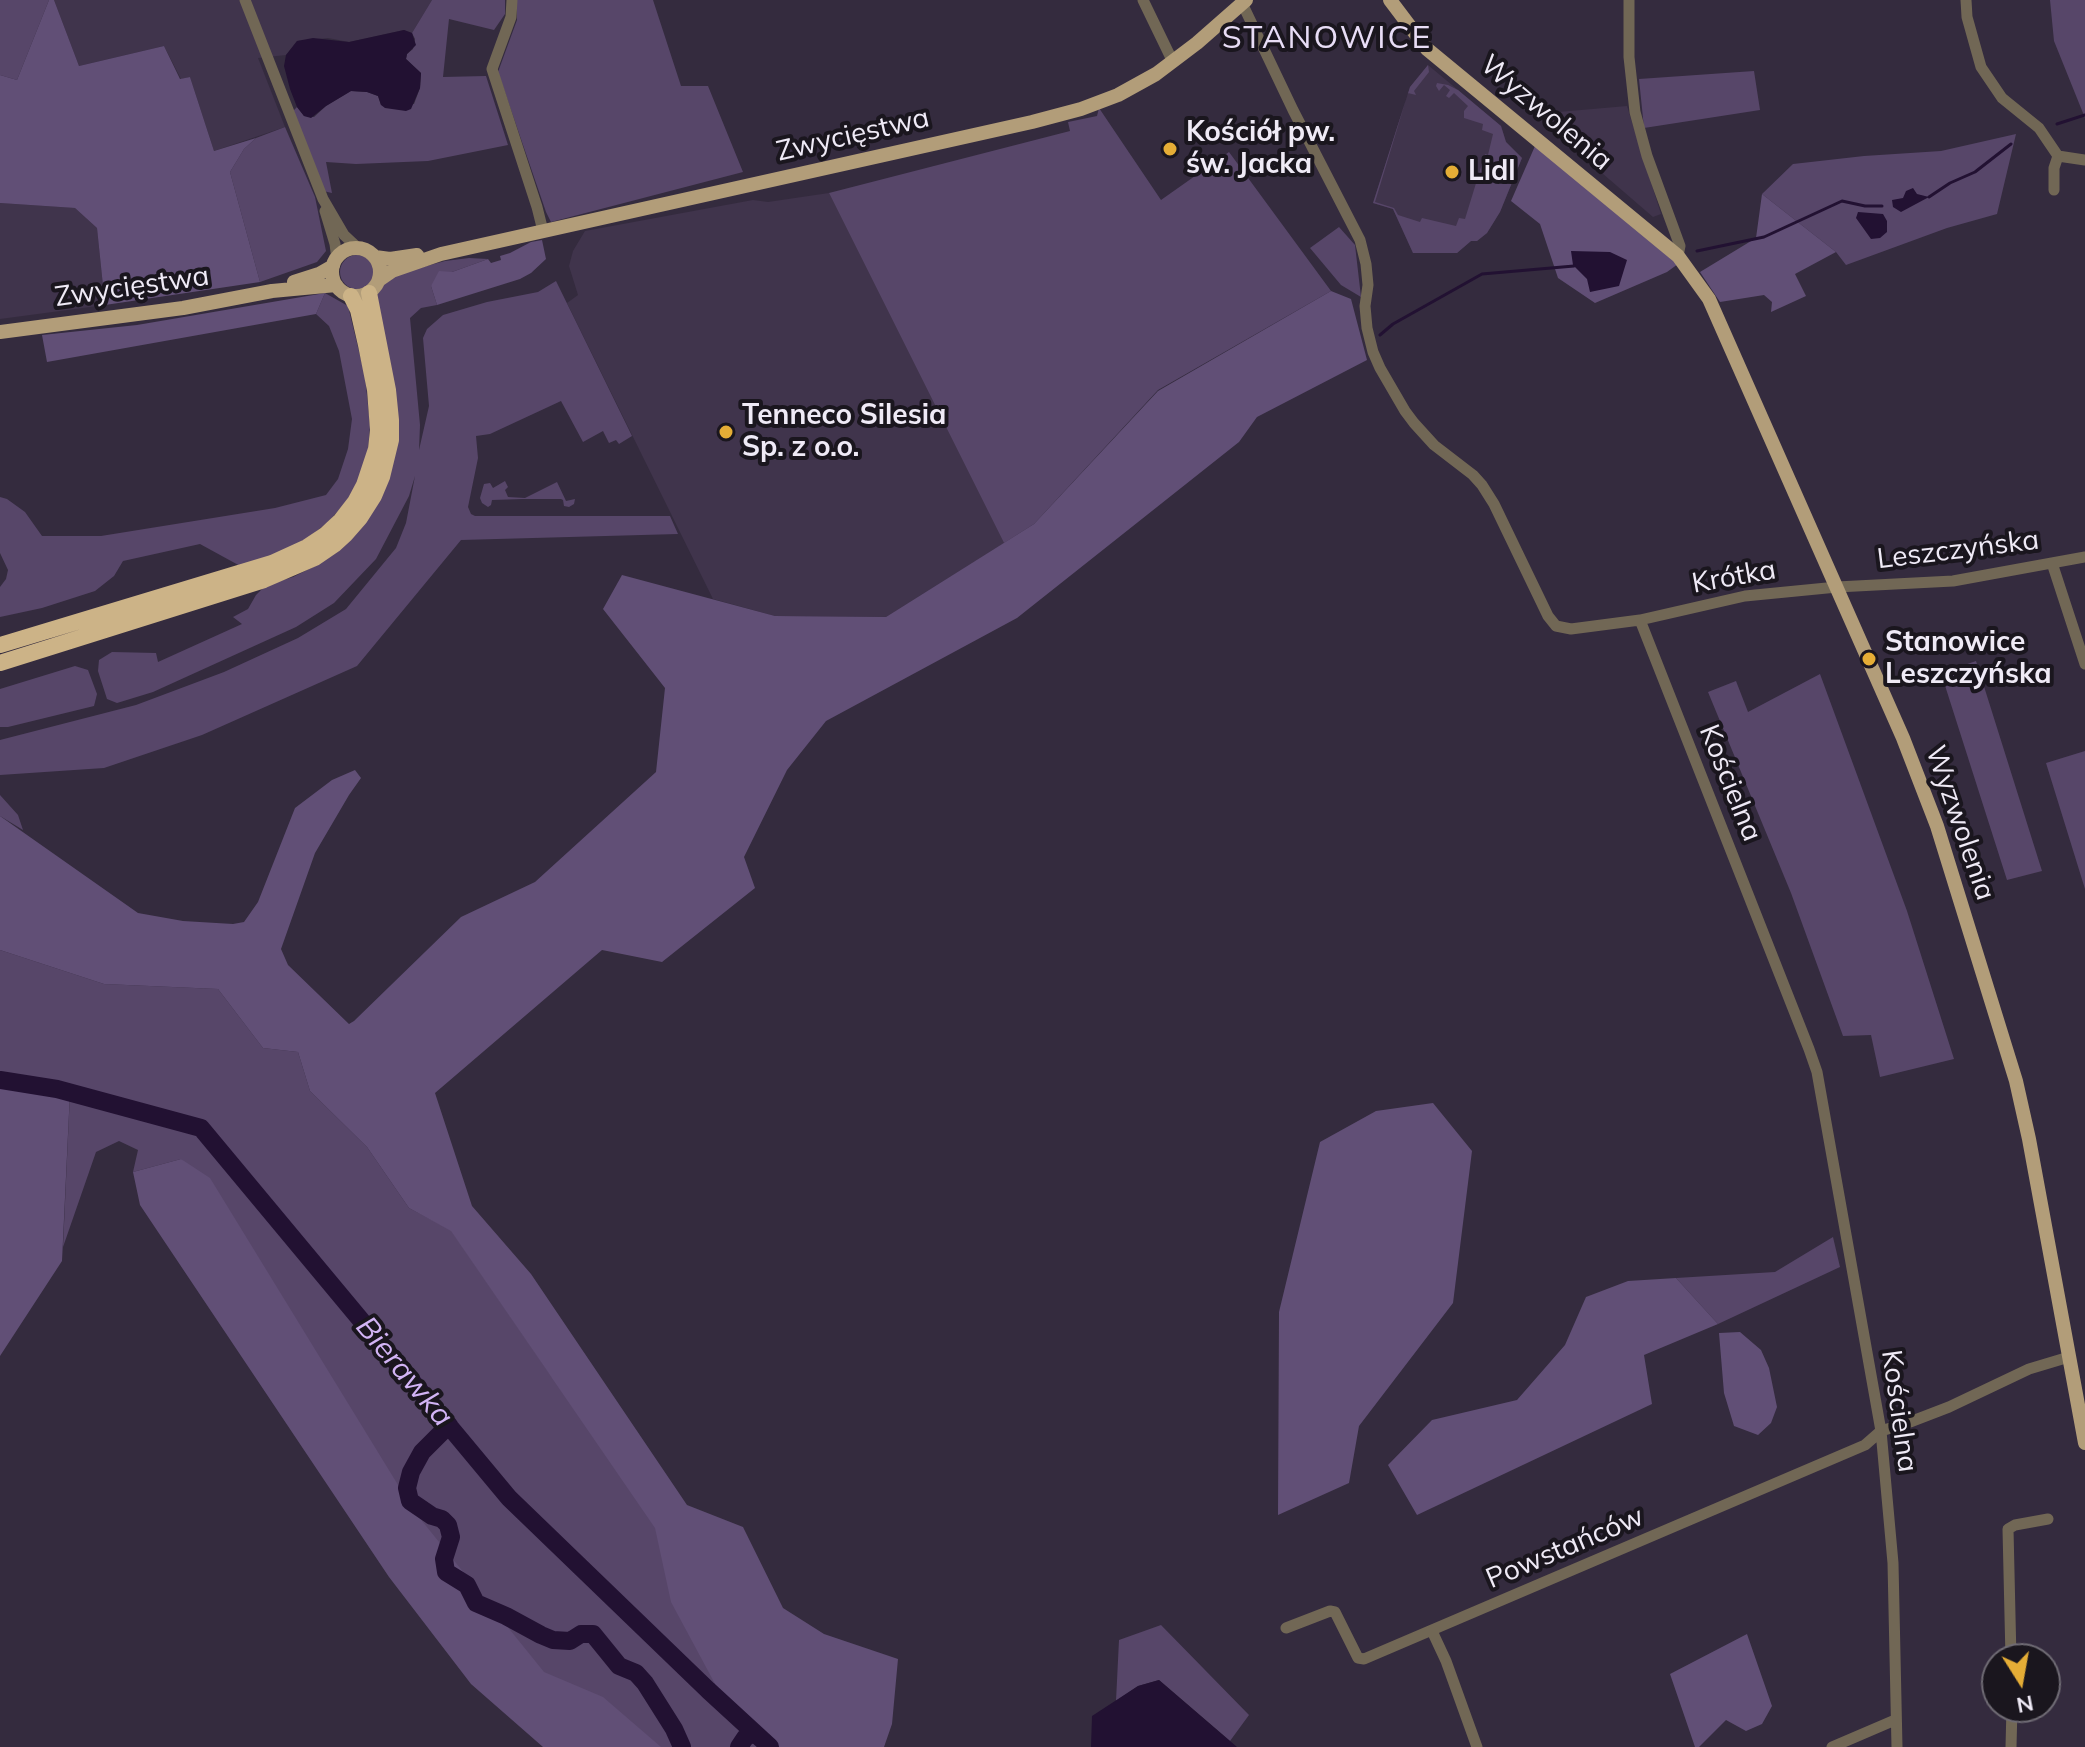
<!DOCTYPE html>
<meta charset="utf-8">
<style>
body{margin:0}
#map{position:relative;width:2085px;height:1747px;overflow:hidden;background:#342b3e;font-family:Mulish,sans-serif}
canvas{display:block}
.north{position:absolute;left:1981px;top:1643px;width:80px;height:80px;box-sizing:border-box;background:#1a161e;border:2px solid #6f6b74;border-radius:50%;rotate:169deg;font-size:22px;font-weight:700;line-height:32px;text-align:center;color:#efeaf6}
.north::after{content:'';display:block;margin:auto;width:28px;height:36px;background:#e5ad36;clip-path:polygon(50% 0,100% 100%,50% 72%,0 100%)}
</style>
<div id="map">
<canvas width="2085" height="1747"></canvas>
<div class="north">N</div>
</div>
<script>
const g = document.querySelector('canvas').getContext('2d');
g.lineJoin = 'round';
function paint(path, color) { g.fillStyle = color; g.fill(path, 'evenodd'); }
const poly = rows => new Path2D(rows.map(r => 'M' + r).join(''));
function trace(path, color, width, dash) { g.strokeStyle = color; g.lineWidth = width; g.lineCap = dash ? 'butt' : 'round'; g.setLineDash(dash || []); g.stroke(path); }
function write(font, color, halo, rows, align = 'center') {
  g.font = font + ' Mulish,sans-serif'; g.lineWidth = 8; g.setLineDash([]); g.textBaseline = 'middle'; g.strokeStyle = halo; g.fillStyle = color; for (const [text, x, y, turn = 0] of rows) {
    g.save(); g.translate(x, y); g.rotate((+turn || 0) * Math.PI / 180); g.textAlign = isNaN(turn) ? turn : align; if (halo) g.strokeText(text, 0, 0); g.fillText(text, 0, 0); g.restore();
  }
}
paint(poly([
 [54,0,432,0,412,33,404,30,349,42,328,38,297,41,286,55,258,58,285,127,214,151,190,77,181,79,164,46,79,66],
 [1428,65,1501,126,1506,142,1522,158,1500,212,1487,233,1477,241,1471,241,1457,253,1413,253,1393,209,1373,203,1410,87],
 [1627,106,1661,214,1653,217,1544,123,1547,113],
 [829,193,1004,543,886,617,775,616,713,599,567,303,578,295,569,266,573,251,585,231,753,200,768,202],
 [0,203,75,208,97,228,105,305,0,319]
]), '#40344c');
paint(poly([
 [0,0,49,0,17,80,0,75],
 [432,0,505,0,505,14,494,30,449,19,443,77,486,76,508,145,428,161,356,164,326,162,332,193,323,191,292,112,297,107,304,116,314,117,326,106,351,91,367,92,378,96,381,105,414,104,420,88,421,73,406,59,407,54,413,49,415,39,412,33],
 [517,0,653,0,681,86,708,86,743,172,551,222,546,212,498,72,517,20],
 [2050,0,2085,0,2085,118,2054,41],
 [1428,65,1429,72,1414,91,1416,95,1408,93,1375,202,1394,208,1398,215,1420,222,1422,218,1456,226,1459,218,1465,219,1485,154,1488,155,1493,134,1482,130,1483,124,1464,118,1464,111,1468,106,1454,93,1449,98,1446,96,1450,90,1444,85,1439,91,1436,86,1437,83,1448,85,1458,90,1501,126,1506,142,1522,158,1500,212,1487,233,1477,241,1471,241,1457,253,1413,253,1393,209,1373,203,1410,87],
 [1754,71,1760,110,1644,128,1639,79],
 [1099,108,1161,200,1229,152,1331,291,1158,390,1034,524,1004,543,829,193,1070,131,1068,122,1097,116],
 [285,127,315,197,326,251,317,262,260,282,230,172,244,149,256,138],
 [2016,134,1997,214,1947,228,1846,265,1836,252,1762,194,1793,164,1864,156,1941,151],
 [1339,227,1355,245,1361,297,1341,285,1310,248],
 '340 272a17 17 0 1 1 34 0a17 17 0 1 1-34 0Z',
 [469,258,488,259,452,272,431,286,437,305,421,308,410,318,420,425,419,450,429,406,423,338,427,329,443,315,487,302,538,292,556,281,632,436,619,444,616,440,609,443,603,431,583,442,561,401,490,434,476,436,478,458,468,507,471,514,475,516,670,516,678,534,461,540,357,666,202,735,104,768,0,775,0,740,136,705,224,672,298,638,346,609,396,548,406,523,415,476,409,496,376,559,334,603,296,627,153,692,117,703,107,699,98,671,99,660,112,652,156,653,158,662,242,624,233,617,248,609,256,595,266,585,293,577,317,565,369,516,377,295,389,276,445,261],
 [325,293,348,306,365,376,370,425,368,452,363,473,350,498,327,523,287,554,242,567,200,544,123,561,114,576,95,591,42,608,0,617,0,587,6,579,8,570,0,553,0,497,7,499,25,512,42,536,101,536,275,508,326,495,338,479,348,449,352,419,339,351,329,326,316,314],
 [505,481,508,487,505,490,508,497,525,498,557,482,566,501,575,499,574,504,569,507,564,506,563,500,561,499,523,499,492,500,491,505,488,507,482,503,480,498,484,484,490,483,493,488],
 [1976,661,2042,871,2007,880,1941,673],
 [75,666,88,670,97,694,94,706,8,727,0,727,0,689],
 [1820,674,1907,911,1954,1059,1880,1077,1871,1035,1843,1036,1791,893,1708,692,1736,681,1748,712],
 [2085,751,2085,889,2046,763],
 [0,795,18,815,23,830,0,816],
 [0,950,104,984,218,989,263,1048,298,1052,310,1091,367,1147,409,1208,451,1230,549,1373,657,1507,721,1695,776,1747,639,1747,538,1678,478,1608,181,1159,133,1172,138,1150,119,1141,96,1152,63,1247,70,1093,0,1079],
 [1833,1237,1840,1267,1718,1324,1676,1278,1775,1272],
 [1161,1625,1249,1715,1230,1741,1159,1680,1138,1686,1116,1701,1119,1640]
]), '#574669');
paint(poly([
 [49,0,54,0,79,66,164,46,180,79,190,77,214,151,256,138,244,149,230,172,260,282,105,305,97,228,75,208,0,203,0,75,17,80],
 [1535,146,1678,264,1667,272,1595,303,1558,278,1540,224,1511,201],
 [1762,194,1836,252,1795,274,1806,296,1771,312,1772,302,1764,295,1720,302,1700,272,1756,238],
 [542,240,546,259,531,273,520,279,437,305,431,286,439,271,452,272,488,259,491,263,501,260,500,256,510,253,531,242],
 [1331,291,1351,299,1367,360,1257,417,1239,442,1017,618,826,721,787,770,744,857,755,888,662,962,602,950,435,1093,472,1206,531,1274,687,1505,743,1527,783,1608,824,1634,898,1659,892,1724,884,1747,776,1747,721,1695,671,1602,655,1528,451,1231,409,1208,367,1147,310,1091,298,1052,263,1048,218,989,104,984,0,950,0,816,138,913,183,921,233,924,244,922,258,902,295,808,332,780,355,770,361,778,349,795,315,853,281,949,288,965,349,1024,354,1021,461,917,535,882,656,772,665,688,603,609,622,575,775,616,886,617,1034,524,1158,391],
 [325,293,316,314,47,362,42,335,137,325],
 [0,1079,70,1092,62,1261,0,1356],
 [1433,1103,1472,1151,1453,1303,1359,1426,1349,1483,1278,1515,1279,1312,1320,1142,1376,1111],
 [181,1159,210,1178,414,1511,544,1672,603,1697,661,1747,543,1747,471,1684,389,1577,140,1205,133,1172],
 [1676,1278,1718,1324,1644,1355,1652,1404,1417,1515,1388,1465,1432,1420,1517,1400,1565,1345,1586,1297,1628,1281],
 [1740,1332,1761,1350,1769,1368,1777,1407,1771,1423,1758,1435,1734,1426,1724,1393,1719,1333],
 [1747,1634,1772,1706,1762,1724,1746,1731,1726,1720,1699,1747,1695,1747,1670,1674]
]), '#614f76');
paint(poly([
 [404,30,412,33,416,45,407,54,406,59,421,73,420,88,411,109,406,111,385,108,381,105,378,96,367,92,351,91,326,106,311,118,304,116,297,107,290,89,284,66,286,55,297,41,313,38,349,42],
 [1913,188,1917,194,1929,197,1901,212,1893,207,1892,200,1903,198,1906,191],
 [1858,212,1883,214,1887,221,1887,232,1880,238,1871,239,1856,218],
 [1571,251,1610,252,1627,260,1619,286,1590,292,1587,279,1573,265],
 [1159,1680,1237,1747,1091,1747,1092,1716,1138,1686]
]), '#221132');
trace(poly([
 [2057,124,2085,115],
 [1929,197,1950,183,1975,172,2011,144],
 [1697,251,1764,237,1842,201,1865,206,1882,206],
 [1380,335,1393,324,1482,274,1574,266]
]), '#221132', 3);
trace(poly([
 [0,1080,57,1089,201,1128,509,1498,708,1690,770,1747],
 [449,1425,422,1452,411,1472,407,1488,410,1501,432,1516,442,1519,448,1525,451,1537,444,1559,446,1572,467,1585,476,1603,506,1616,541,1635,553,1640,570,1641,581,1634,593,1634,619,1666,636,1673,645,1683,674,1729,682,1747],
 [739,1747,745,1738,754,1732]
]), '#221132', 18);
trace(poly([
 [245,0,323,199,344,235,359,249],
 [512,0,511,17,492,69,537,207,543,231],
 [1143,0,1173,62],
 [1629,0,1629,57,1635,112,1647,156,1680,246,1678,256],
 [1966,0,1967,17,1981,67,2002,98,2039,128,2058,156,2054,168,2054,190],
 [1242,3,1293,110,1360,240,1366,264,1368,285,1365,306,1367,328,1373,352,1380,368,1405,411,1414,423,1434,445,1473,475,1482,485,1494,504,1548,616,1556,626,1571,629,1640,620,1745,596,1837,587,1953,581,2085,557],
 [2058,156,2085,160],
 [325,211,335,244,337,259],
 [2052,563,2085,664],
 [1640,620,1809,1049,1817,1072,1881,1431,1893,1563,1897,1747],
 [1286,1628,1330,1611,1335,1612,1358,1658,1364,1659,1865,1445,1881,1431,1910,1422,1949,1407,2029,1369,2069,1357],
 [1432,1631,1446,1661,1477,1747],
 [2011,1659,2008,1529,2015,1525,2048,1519],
 [1832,1747,1895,1720],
 [2011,1747,2012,1707]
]), '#716755', 11);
trace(poly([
 [1390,0,1427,49,1678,256,1709,299,1903,738,1937,826,2016,1081,2029,1139,2085,1443],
 '332 272a24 24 0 1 1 48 0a24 24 0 1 1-48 0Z',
 [375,257,390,259,417,255],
 [379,280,392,271,441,254,1032,122,1081,109,1118,95,1156,74,1197,43,1246,0],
 [294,282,319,274,333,266],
 [0,332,183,308,272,291,336,285]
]), '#b29d79', 14);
trace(poly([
 [0,645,272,563,307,547,325,535,341,520,355,502,364,485,376,449,378,430,375,390,366,345,358,310,351,296],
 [0,663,264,580,315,558,334,545,346,534,360,518,374,496,382,477,391,440,391,420,388,390,369,293]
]), '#ccb387', 16);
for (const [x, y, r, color] of [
 [1170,149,8,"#e5ad36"],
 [1452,172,8,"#e5ad36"],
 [726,432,8,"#e5ad36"],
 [1869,659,8,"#e5ad36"]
]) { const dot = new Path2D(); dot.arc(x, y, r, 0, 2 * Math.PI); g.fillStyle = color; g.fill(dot); trace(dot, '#1a161e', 3); }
write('28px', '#efeaf6', '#1a161e', [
 ["Wyzwolenia",1546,113,40],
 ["Zwycięstwa",853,135,-13],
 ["Zwycięstwa",132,287,-8],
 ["Leszczyńska",1958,550,-7],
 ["Krótka",1734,577,-10],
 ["Kościelna",1730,783,68],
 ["Wyzwolenia",1960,823,71],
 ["Kościelna",1899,1411,82],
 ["Powstańców",1565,1548,-23]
]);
write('bold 28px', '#efeaf6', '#1a161e', [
 ["Kościół pw.",1186,133],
 ["św. Jacka",1186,165],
 ["Lidl",1468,172],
 ["Tenneco Silesia",742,416],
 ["Sp. z o.o.",742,448],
 ["Stanowice",1885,643],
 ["Leszczyńska",1885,675]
], 'left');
write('italic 30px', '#d2b4f5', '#1a161e', [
 ["Bierawka",404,1372,50]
]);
g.letterSpacing = '2px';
write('32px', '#e8ddf6', '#1a161e', [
 ["STANOWICE",1327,38]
]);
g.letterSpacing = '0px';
</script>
